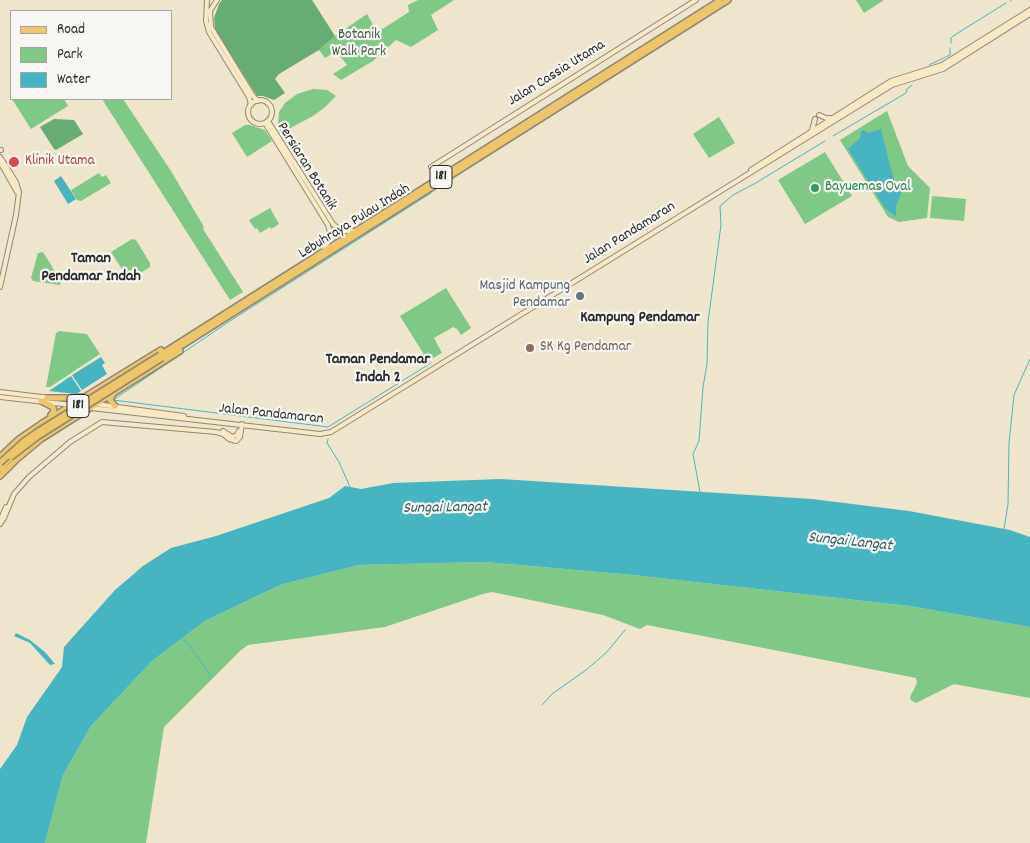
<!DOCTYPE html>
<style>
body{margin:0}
#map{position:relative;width:1030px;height:843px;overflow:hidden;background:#efe5cc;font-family:Dekko,sans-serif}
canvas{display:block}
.legend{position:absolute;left:10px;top:10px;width:162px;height:90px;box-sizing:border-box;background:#f6f6f2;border:1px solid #a5a5a2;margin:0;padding:6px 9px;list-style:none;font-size:15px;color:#2b2b2b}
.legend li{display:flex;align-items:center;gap:10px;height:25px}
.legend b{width:25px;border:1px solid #a5a5a2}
</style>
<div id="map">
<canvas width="1030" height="843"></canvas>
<ul class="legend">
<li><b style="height:6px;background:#eec569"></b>Road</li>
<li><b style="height:14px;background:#7fc885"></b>Park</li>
<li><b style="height:14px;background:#47b5c1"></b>Water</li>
</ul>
</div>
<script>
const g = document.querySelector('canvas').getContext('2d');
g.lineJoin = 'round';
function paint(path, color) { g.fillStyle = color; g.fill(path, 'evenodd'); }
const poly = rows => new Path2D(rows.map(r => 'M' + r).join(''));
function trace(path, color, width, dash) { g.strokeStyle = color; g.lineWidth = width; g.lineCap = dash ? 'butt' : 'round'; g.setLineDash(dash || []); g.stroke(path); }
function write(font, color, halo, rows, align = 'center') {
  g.font = font + ' Dekko,sans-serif'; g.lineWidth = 4.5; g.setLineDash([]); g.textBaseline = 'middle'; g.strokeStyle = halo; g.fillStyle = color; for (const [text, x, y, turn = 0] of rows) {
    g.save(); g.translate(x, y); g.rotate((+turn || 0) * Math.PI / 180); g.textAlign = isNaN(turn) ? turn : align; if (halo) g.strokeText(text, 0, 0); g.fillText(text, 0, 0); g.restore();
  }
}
paint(poly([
 [418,0,454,0,431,15,438,30,411,47,396,40,373,61,341,80,333,74,347,65,336,51,325,58,319,50,335,36,367,14,376,30,381,30,409,12,408,5],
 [856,0,884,0,864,13],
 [313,89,327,90,336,96,324,108,313,116,281,133,278,125,279,112,285,103,297,94],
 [12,99,64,99,68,106,31,129],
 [102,99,123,99,171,171,204,227,203,229,243,292,230,300],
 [887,111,908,166,930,188,927,218,899,222,888,217,840,140],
 [719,117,735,143,709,158,693,134],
 [245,125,250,125,265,130,272,141,247,157,232,133],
 [825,152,852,196,805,224,778,180],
 [99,173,102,177,106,175,111,183,81,201,77,200,71,190],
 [932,196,966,199,964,221,930,218],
 [270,208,279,224,271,229,270,227,260,233,257,228,255,229,249,220],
 [132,239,136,240,150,263,150,267,129,280,111,252],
 [43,252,61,281,60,285,33,281,31,278,38,253],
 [446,288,471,328,461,335,457,329,453,327,434,338,442,353,428,361,400,316],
 [59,331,87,334,100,354,50,387,46,387,56,333],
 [485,562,633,575,909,606,1030,627,1030,698,954,684,916,703,911,700,910,697,917,683,916,678,647,625,640,629,603,615,492,592,483,594,385,627,248,645,241,650,164,727,146,843,45,843,63,775,91,726,152,661,205,621,280,585,359,565]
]), '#7fc885');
paint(poly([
 [222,0,312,0,335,36,319,50,279,74,275,79,285,93,274,100,263,96,257,96,215,30,214,18,219,4],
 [54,119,74,120,83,134,56,150,54,149,40,127]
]), '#67ac72');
paint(poly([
 [881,129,891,169,895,183,902,191,896,206,896,217,885,208,848,149,860,138,861,131,863,130,868,133],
 [61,176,76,199,68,204,54,181],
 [101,357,105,363,102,365,107,374,82,390,72,375],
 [71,376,81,391,76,394,49,391],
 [501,479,812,499,909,511,1010,530,1030,537,1030,627,909,606,633,575,485,562,359,565,280,585,205,621,152,661,91,726,63,775,45,843,0,843,0,769,17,745,27,717,62,667,64,647,115,590,143,566,171,548,216,536,329,498,345,486,361,489,393,483],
 [16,633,30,640,45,652,55,664,50,665,30,643,14,636]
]), '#47b5c1');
trace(poly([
 [1011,1,1011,0],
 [951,43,951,38,953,36,1006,3],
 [929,65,950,55,950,48],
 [833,136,906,93,907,89,912,85],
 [431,363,328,427,113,400,230,321,431,193],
 [328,439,327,443,339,462,350,487],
 [700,492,693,454,699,441,703,387,707,364,708,322,721,225,720,206,733,195,754,184,825,141],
 [1004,529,1008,504,1009,443,1014,395,1030,359],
 [182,639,189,645,211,676],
 [542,705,552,694,586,670,606,653,625,630]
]), '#47b5c1', 1);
const secondary = poly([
 [207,0,206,21,209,32,249,97,251,105],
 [217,0,210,11,211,27,253,96,258,101],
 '248 112a12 12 0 1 1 24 0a12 12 0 1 1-24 0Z',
 [819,115,826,118,831,118],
 [268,121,333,224,341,231,354,231],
 [265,123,328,225,331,236,324,250],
 [812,130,815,119],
 [0,150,1,150],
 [0,157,16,182,19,192,16,215,0,287],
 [0,162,17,192],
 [431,167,696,0],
 [751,170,891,81,942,65,1030,10],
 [0,392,50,398],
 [0,397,72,405],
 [96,404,184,416],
 [91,408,320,434,331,432,892,85,943,69,1030,14],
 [223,431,232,437,237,435,239,431],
 [0,521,6,507],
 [0,524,4,518,14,494,29,477,70,442,102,422,216,432,223,434,229,439,236,441,240,437,242,424]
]);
const primary = poly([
 [160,355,719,1],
 [162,358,728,0],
 [113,394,110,400,115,406],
 [47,398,74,398,81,397],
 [41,401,53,407,54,411,51,415],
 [0,457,19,439,41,424,161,350],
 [0,469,11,457],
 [0,476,17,459,41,439,180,351]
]);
trace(secondary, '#8d887c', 6);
trace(primary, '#8d887c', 8);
trace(secondary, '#f8e8c3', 4);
trace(primary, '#eec569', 5);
const primaryBridge = poly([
 [11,457,37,437,162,358],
 [0,463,24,441,37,432,160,355]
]);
trace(primaryBridge, '#8d887c', 8, []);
trace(primaryBridge, '#eec569', 5);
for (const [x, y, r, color] of [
 [14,162,6,"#e0444e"],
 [815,188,5,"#2e9e5b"],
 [580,296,5,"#6b7280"],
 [530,348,5,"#8d6e63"]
]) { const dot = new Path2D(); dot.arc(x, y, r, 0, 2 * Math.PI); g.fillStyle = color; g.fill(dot); trace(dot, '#f6f6f2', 2); }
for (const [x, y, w] of [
 [441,177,22],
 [78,406,22]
]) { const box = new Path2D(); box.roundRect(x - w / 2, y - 11.5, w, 23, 4); g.fillStyle = '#f6f6f2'; g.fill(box); trace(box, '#2b2b2b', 1); }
write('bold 14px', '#2b2b2b', null, [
 ["181",441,177],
 ["181",78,406]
]);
write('15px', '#445a46', '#f6f6f2', [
 ["Botanik",359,36],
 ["Walk Park",359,53]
]);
write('15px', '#2b2b2b', '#f6f6f2', [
 ["Jalan Cassia Utama",557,74,-32],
 ["Persiaran Botanik",306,167,58],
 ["Lebuhraya Pulau Indah",355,222,-32],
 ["Jalan Pandamaran",630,234,-32],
 ["Jalan Pandamaran",271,415,6]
]);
write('15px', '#be3a42', '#f6f6f2', [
 ["Klinik Utama",25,162]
], 'left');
write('15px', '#27864d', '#f6f6f2', [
 ["Bayuemas Oval",825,188]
], 'left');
write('15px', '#5b616d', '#f6f6f2', [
 ["Masjid Kampung",570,287],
 ["Pendamar",570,304]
], 'right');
write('15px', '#785e54', '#f6f6f2', [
 ["SK Kg Pendamar",540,348]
], 'left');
write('bold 16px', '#2b2b2b', '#f6f6f2', [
 ["Taman",91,260],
 ["Pendamar Indah",91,278],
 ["Kampung Pendamar",640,319],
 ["Taman Pendamar",378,361],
 ["Indah 2",378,379]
]);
write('italic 16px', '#355b60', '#f6f6f2', [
 ["Sungai Langat",445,509,-1],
 ["Sungai Langat",850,543,6]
]);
</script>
